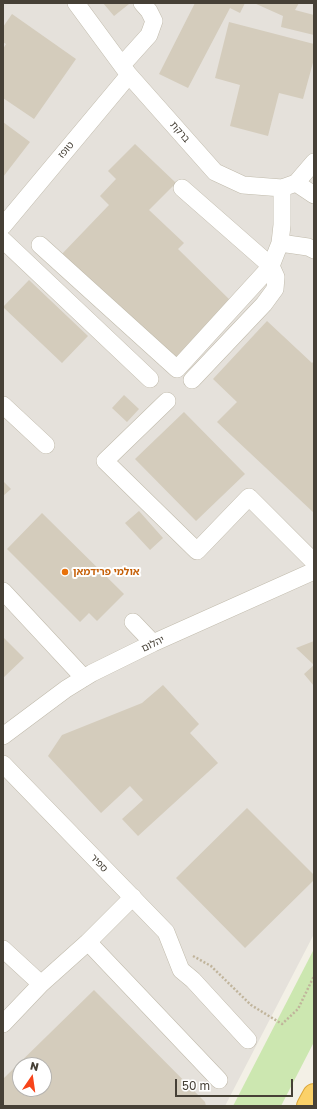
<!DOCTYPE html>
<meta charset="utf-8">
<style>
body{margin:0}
#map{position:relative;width:317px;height:1109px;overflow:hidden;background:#f3f0e6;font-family:"Golos Text",sans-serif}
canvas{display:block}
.frame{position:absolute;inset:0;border:4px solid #464036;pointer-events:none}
.north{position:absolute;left:12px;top:1057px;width:40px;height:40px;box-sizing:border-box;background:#fff;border:1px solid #b5b3af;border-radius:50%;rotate:13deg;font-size:11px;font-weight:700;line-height:16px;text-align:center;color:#464036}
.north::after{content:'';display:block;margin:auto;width:14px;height:18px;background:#f7441a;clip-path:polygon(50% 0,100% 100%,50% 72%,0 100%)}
.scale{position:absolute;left:175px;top:1079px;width:118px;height:18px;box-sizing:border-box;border:2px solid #464036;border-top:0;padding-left:5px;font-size:12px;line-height:14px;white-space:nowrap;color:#464036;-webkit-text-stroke:3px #fff;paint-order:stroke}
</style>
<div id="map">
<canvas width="317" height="1109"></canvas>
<div class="frame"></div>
<div class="north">N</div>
<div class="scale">50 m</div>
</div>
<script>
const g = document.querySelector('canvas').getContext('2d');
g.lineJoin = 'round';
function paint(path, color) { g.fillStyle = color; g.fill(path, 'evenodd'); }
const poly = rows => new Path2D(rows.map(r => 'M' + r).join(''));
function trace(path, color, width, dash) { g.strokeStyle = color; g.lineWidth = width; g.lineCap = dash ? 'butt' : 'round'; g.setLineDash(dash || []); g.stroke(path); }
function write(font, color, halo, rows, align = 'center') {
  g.font = font + ' "Golos Text","Noto Sans Hebrew",sans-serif'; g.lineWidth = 4; g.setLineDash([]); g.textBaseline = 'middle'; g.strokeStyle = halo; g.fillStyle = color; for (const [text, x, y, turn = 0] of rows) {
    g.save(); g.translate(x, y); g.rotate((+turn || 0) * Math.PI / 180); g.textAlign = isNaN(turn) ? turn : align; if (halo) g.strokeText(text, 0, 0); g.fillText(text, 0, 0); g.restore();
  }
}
paint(poly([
 [3,3,314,3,314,934,225,1106,3,1106],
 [20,1065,44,1065,44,1089,20,1089]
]), '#e5e1db');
paint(poly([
 [314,949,314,1042,281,1106,233,1106]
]), '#cce7b0');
paint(poly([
 [103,3,128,3,129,4,114,16],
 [195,3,245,3,240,13,230,8,188,88,159,74],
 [254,3,299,3,295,10,314,15,314,35,281,27,283,16],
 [12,14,76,59,34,119,3,98,3,49,6,44,3,42,3,27],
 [229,22,314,44,314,59,303,99,279,93,268,136,230,126,240,85,215,78],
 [3,122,30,142,3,177],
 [135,144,176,183,149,210,184,243,178,249,233,303,175,364,61,255,109,205,100,196,116,179,108,171],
 [29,280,88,336,62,363,3,307],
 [267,321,312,363,314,361,314,513,217,422,237,402,213,379],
 [124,395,139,409,127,422,112,408],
 [184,412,245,474,196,521,135,459],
 [3,481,11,489,3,496],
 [139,511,163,538,150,550,125,523],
 [42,513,124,594,97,621,89,613,80,622,7,549],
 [3,637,24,658,3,678],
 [314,641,314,686,304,674,314,665,296,648],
 [163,685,199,724,190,733,218,763,138,836,122,819,143,800,130,786,101,813,48,756,62,735,142,703],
 [247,808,314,875,314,880,245,948,176,878],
 [94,990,205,1102,206,1106,3,1106,3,1079],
 [20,1065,44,1065,44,1089,20,1089]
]), '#d4ccbc');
const minor = poly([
 [76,3,129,75,215,172,243,185,282,188,296,183,314,162],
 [122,65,149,35,154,21,149,11,142,3],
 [296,183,314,195],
 [182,188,271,266,276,277,275,289,264,304,192,380],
 [3,226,129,75],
 [3,240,150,379],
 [280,243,308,247,314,250],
 [40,245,177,369,271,266,280,243,282,225,282,188],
 [167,401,105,461,197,551,249,497,314,562],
 [3,405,46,445],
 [3,591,84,678],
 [133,622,153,643],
 [3,736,66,689,92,673,153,643,314,571],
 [3,764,166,932,181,970,193,980,248,1040],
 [88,942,219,1080],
 [3,949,41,984],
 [3,1024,41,984,88,942,133,897]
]);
const highway = poly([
 [308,1106,314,1095]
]);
trace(minor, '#c1bbac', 18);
trace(highway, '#dba638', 24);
trace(poly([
 [193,956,211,966,251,1005,282,1024,298,1009,314,976]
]), '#c0b49b', 2.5, [2, 2]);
trace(minor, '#fff', 17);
trace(highway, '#fbd169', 22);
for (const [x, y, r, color] of [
 [65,572,4,"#e8710a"]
]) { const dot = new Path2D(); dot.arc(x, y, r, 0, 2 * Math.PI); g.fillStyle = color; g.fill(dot); trace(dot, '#fff', 1.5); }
write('10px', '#464036', '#fff', [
 ["ברקת",180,132,49],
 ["טופז",66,150,-50],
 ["יהלום",153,644,-25],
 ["ספיר",99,863,46]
]);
write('bold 10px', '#c56008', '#fff', [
 ["אולמי פרידמאן",73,572]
], 'left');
</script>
